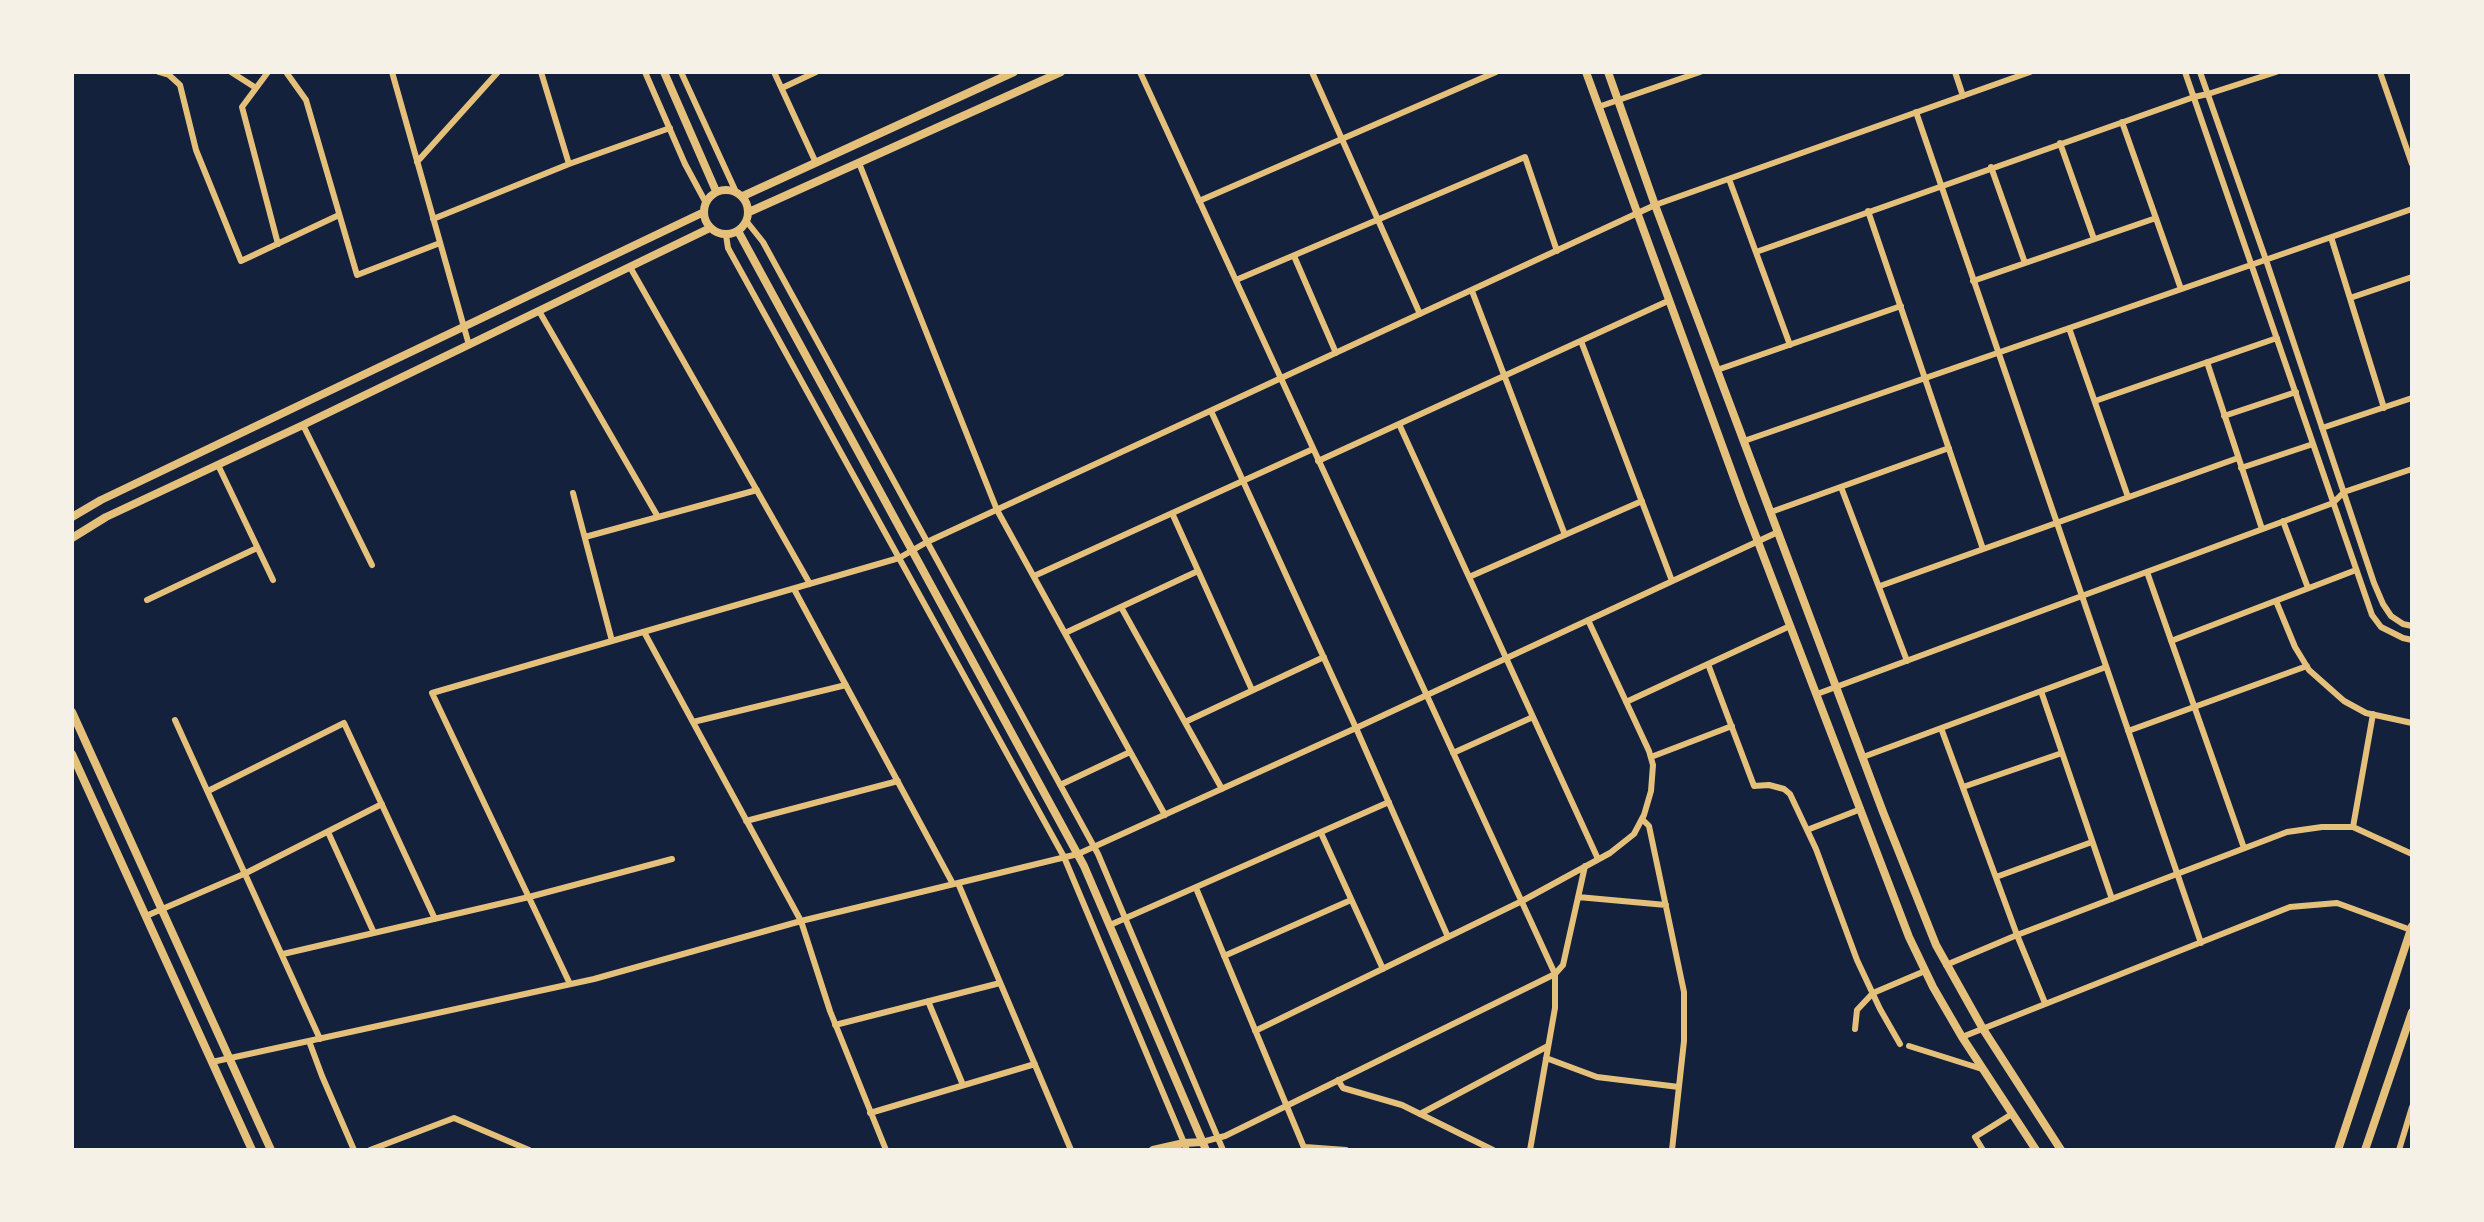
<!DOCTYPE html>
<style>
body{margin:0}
#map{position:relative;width:2484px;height:1222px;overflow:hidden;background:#14213d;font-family:"DejaVu Sans",sans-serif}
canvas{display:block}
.frame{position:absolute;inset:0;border:74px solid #f6f1e7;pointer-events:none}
</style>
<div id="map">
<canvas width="2484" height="1222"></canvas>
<div class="frame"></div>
</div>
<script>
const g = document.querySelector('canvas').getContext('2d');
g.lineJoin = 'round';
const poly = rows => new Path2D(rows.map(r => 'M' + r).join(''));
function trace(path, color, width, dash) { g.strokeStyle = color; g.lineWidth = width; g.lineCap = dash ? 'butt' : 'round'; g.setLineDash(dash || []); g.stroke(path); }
trace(poly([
 [159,72,169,75,180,85,196,150,241,261,339,215],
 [231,72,256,88],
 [268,72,242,107,278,244],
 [286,72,306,100,357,275,440,243],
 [392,72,469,345],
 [541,72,569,164],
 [645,72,685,164,706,203],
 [681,72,736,192],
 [774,72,816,163],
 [1140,72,1555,974,1555,1008,1530,1150],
 [1312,72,1420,314],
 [1955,72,1963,96],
 [2185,72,2372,615,2381,627,2403,638,2412,640],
 [2200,72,2266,260,2374,583,2383,604,2391,616,2403,624,2412,626],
 [2380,72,2412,164],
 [782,88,816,72],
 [1598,107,1700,72],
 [1916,112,2201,943],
 [2122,122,2181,289],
 [2060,143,2094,239],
 [417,162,498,72],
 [859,163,997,510,1165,815],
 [1991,167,2025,263],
 [1729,179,1790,345],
 [1199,201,1496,72],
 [1868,211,1983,549],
 [433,219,569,164,670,128],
 [747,222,763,242,1098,854,1223,1150],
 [726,235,728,248,1064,857,1187,1150],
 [2331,237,2384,408],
 [1756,252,2194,97,2208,94,2276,72],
 [1294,256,1336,353],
 [630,267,810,584],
 [1236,280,1525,157,1557,251],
 [1973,281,2156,218],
 [1472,291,1565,535],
 [2350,298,2412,277],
 [539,311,658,517],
 [2069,328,2128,497],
 [1581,341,1672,581],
 [2207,362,2262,529],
 [1717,370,1901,306],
 [2095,401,2277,338],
 [1211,411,1356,728,1448,937],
 [2224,416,2296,392],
 [1399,424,1598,859],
 [303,425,372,565],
 [2322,428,2412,398],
 [1744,441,2412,209],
 [1318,461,1668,301],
 [218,465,273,580],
 [2241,468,2313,444],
 [1841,487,1907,661],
 [573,493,612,641],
 [1771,512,1949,448],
 [1172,513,1252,690],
 [2283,521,2308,588],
 [585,537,757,490],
 [2147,572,2244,848],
 [1034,576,1313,449],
 [1469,577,1642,501],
 [1880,586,2238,458],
 [794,589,953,884],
 [147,600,257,548],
 [2276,601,2295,647,2309,670,2344,701,2366,713,2412,723],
 [1121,607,1222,789],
 [644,632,801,921,830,1011,886,1150],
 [1065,633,1198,571],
 [2171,641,2356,570],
 [1708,664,1754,786,1769,785,1784,789,1790,794,1816,849,1857,960,1880,1009,1900,1044],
 [2041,691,2112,899],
 [1817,694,2333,503,2344,492,2412,469],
 [1626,702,1790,626],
 [175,720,320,1039],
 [693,722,846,685],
 [1185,722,1324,657],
 [1941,728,2017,935,2045,1003],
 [2128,731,2307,666],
 [1453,753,1533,717],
 [1651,757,1732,726],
 [1863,757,2106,667],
 [1060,785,1130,752],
 [1963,787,2062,753],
 [208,791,344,723,435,919],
 [1642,819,1649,826,1684,992,1684,1041,1672,1150],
 [746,821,898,781],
 [2353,827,2373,714],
 [1807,830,1861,809],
 [328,832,374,933],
 [1321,833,1383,969],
 [1996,877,2092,842],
 [958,883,1071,1150],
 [1196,888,1305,1150],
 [1578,897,1666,905],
 [146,916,246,873,382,804],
 [1110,925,1389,802],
 [283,954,529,897,672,859],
 [1224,956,1351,900],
 [1946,965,2017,935,2287,832,2322,827,2353,827,2412,854],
 [570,984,432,693,899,558,927,542,1655,205,2030,72],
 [928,1001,963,1085],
 [835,1025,1000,983],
 [1855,1029,1857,1010,1873,993,1925,971],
 [1255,1031,1522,901,1610,853,1634,834,1644,815,1651,791,1653,765,1649,751,1588,620],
 [1962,1037,2290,907,2337,903,2411,930],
 [309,1041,322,1076,354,1150],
 [1909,1046,1982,1069],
 [1546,1058,1597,1077,1679,1087],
 [212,1062,594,979,801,921,1078,854,1356,728,1778,532],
 [1338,1080,1343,1088,1402,1105,1493,1150],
 [870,1113,1035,1064],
 [1420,1114,1548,1046],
 [1202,1142,1225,1136,1555,974,1563,965,1585,866],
 [1305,1147,1346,1150],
 [370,1150,454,1118,529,1150],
 [1983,1150,1975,1137,2012,1114],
 [2399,1150,2412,1107]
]), '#e5c07b', 6);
trace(poly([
 [664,72,716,191],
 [1586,72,1742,500,1909,937,1933,987,1962,1037,2036,1150],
 [1608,72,1655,205,1883,812,1936,945,1983,1029,2061,1150],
 '704 212a22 22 0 1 1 44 0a22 22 0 1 1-44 0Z',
 [743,196,1014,72],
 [749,212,1061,72],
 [738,231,1084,866,1206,1150],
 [72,517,101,500,704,212],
 [72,538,106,517,303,425,710,228],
 [72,712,271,1150],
 [72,754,252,1150],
 [1153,1150,1184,1143,1202,1142],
 [2338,1150,2412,926],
 [2365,1150,2412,1012]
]), '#e5c07b', 8);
</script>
